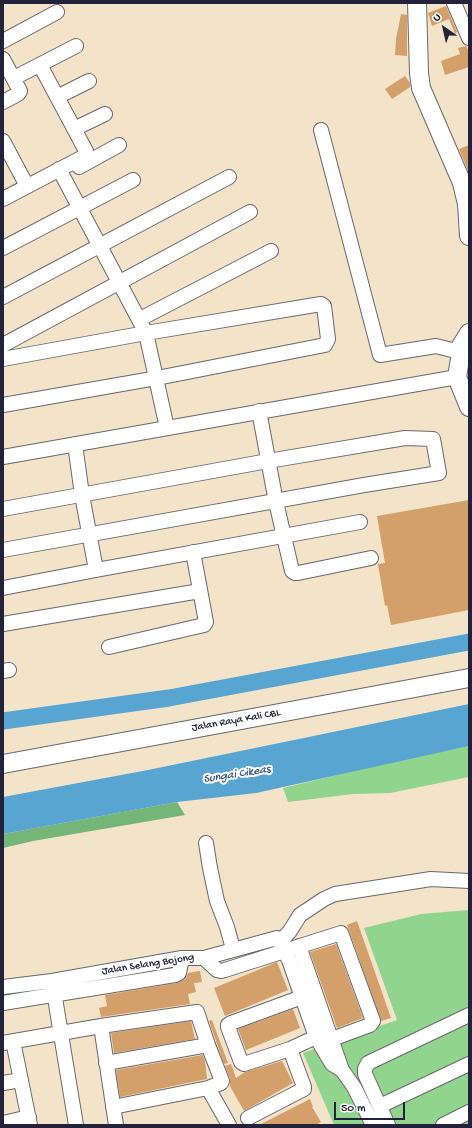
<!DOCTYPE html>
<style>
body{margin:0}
#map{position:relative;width:472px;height:1128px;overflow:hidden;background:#f3e3c9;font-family:"Gochi Hand",sans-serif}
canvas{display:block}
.frame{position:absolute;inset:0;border:4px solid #22223b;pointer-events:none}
.north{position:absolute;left:424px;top:8px;width:40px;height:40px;-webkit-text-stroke:3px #fff;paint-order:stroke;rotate:326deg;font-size:11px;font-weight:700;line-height:16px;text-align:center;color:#22223b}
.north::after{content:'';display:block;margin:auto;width:14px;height:18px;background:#22223b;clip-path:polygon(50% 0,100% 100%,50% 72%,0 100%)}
.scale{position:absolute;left:334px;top:1102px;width:71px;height:18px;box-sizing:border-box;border:2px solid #22223b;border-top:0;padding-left:5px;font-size:12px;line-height:14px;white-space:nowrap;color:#22223b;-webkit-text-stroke:3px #fff;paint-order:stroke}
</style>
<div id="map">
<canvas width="472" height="1128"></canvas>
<div class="frame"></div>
<div class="north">U</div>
<div class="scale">50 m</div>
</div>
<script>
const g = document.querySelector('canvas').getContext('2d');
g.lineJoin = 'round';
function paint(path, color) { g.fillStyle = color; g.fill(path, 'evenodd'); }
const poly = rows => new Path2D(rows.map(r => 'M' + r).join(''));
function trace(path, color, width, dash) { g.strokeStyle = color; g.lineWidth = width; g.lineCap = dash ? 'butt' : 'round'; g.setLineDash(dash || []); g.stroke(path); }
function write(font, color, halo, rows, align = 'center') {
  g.font = font + ' "Gochi Hand",sans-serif'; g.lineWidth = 4; g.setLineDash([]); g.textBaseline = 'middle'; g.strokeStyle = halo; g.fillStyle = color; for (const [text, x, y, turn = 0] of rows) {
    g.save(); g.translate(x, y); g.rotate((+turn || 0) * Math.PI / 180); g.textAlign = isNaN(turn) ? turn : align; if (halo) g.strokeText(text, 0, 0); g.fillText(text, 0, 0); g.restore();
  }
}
paint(poly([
 [469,746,469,777,390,793,353,794,288,802,283,788,392,762],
 [469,910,469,1125,334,1125,303,1053,397,1020,364,928,421,914]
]), '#90d48d');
paint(poly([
 [177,802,185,815,33,841,3,848,3,834]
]), '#74b678');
paint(poly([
 [469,704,469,746,256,793,177,802,3,834,3,797,148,770]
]), '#58a5d1');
trace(poly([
 [3,721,169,698,469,642]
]), '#58a5d1', 17);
paint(poly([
 [446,6,457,32,455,34,449,19,432,26,428,13],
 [401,14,407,15,407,56,395,55,396,39],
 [466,46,469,52,469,67,445,75,441,61,460,54,458,48],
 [405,76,410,83,410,87,392,99,385,89],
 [469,145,469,173,459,149],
 [469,500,469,610,391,625,387,605,385,606,378,564,385,563,377,516],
 [357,921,391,1018,381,1021,347,925],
 [336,944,363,1018,337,1028,310,952],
 [277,962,288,990,225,1016,214,988],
 [200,971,202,982,194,983,196,992,188,994,190,1004,101,1017,99,1008,107,1006,105,995,177,983,186,978,188,973],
 [293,1009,300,1028,246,1050,238,1029],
 [212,1020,228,1063,224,1064,209,1021],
 [191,1021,195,1039,114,1053,111,1033],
 [203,1055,205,1061,207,1079,120,1097,116,1070],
 [282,1061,293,1083,244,1111,230,1086,230,1078,225,1066,231,1064,236,1078,245,1072],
 [310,1099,313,1107,312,1107,321,1122,316,1125,259,1125]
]), '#d39f6a');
const minor = poly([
 [454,3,469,38],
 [3,41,57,12],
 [3,59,20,91,18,94,3,102],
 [14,78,76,46],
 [57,97,89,81],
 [74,129,105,114],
 [321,130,380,355,436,346,460,352],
 [3,141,27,186],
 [79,167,119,145],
 [59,169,146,333,167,428],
 [3,199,85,156,86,154,86,151,40,65],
 [3,248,133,180],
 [3,297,229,177],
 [140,319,271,251],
 [3,345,250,212],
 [3,359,146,333,321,304,324,306,328,339,325,345,157,378,3,405],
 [259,411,276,502,292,571,295,573,298,573,371,558],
 [75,444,82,495,96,570],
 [3,457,457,377],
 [3,509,268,461,405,438,433,439,439,473,364,485,3,550],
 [3,588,96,570,360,522],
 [3,624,200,591],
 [109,647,204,625,206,622,193,552],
 [3,671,9,670],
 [206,843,210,868,217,901,227,927,233,949],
 [280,942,290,931,300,915,324,899,335,894,431,879,469,881],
 [299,946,342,1070,354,1087,373,1125],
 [204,958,217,970,221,971,225,970,341,933,373,1021,370,1025,332,1039],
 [53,986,76,1125],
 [3,987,52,981,182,958,204,958,277,938,280,942,289,960,316,1037,332,1064,342,1070],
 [302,997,231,1023,228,1025,228,1027,241,1062,244,1064,290,1049,316,1037],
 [3,1003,175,975,179,973,182,958],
 [101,1026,116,1125],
 [13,1041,30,1125],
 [3,1043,101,1026,197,1012,208,1045,222,1081,221,1083,208,1088,113,1107],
 [106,1063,208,1045],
 [3,1083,21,1080],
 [208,1088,229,1125],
 [380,1106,469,1064],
 [248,1118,304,1089,304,1087,290,1049],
 [3,1123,29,1117],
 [388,1125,365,1074,365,1069,368,1063,469,1015],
 [443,1125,469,1112]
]);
const major = poly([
 [417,3,419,73,421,88,462,183,467,204,469,236],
 [469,333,461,346,460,359,457,377,469,407],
 [3,764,469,678]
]);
trace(minor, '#6b666d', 16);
trace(major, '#6b666d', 20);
trace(minor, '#fff', 14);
trace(major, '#fff', 18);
write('11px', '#22223b', '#fff', [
 ["Jalan Raya Kali CBL",236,721,-10],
 ["Jalan Selang Bojong",148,965,-9]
]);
write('italic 12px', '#3a5d7e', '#fff', [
 ["Sungai Cikeas",237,775,-9]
]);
</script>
